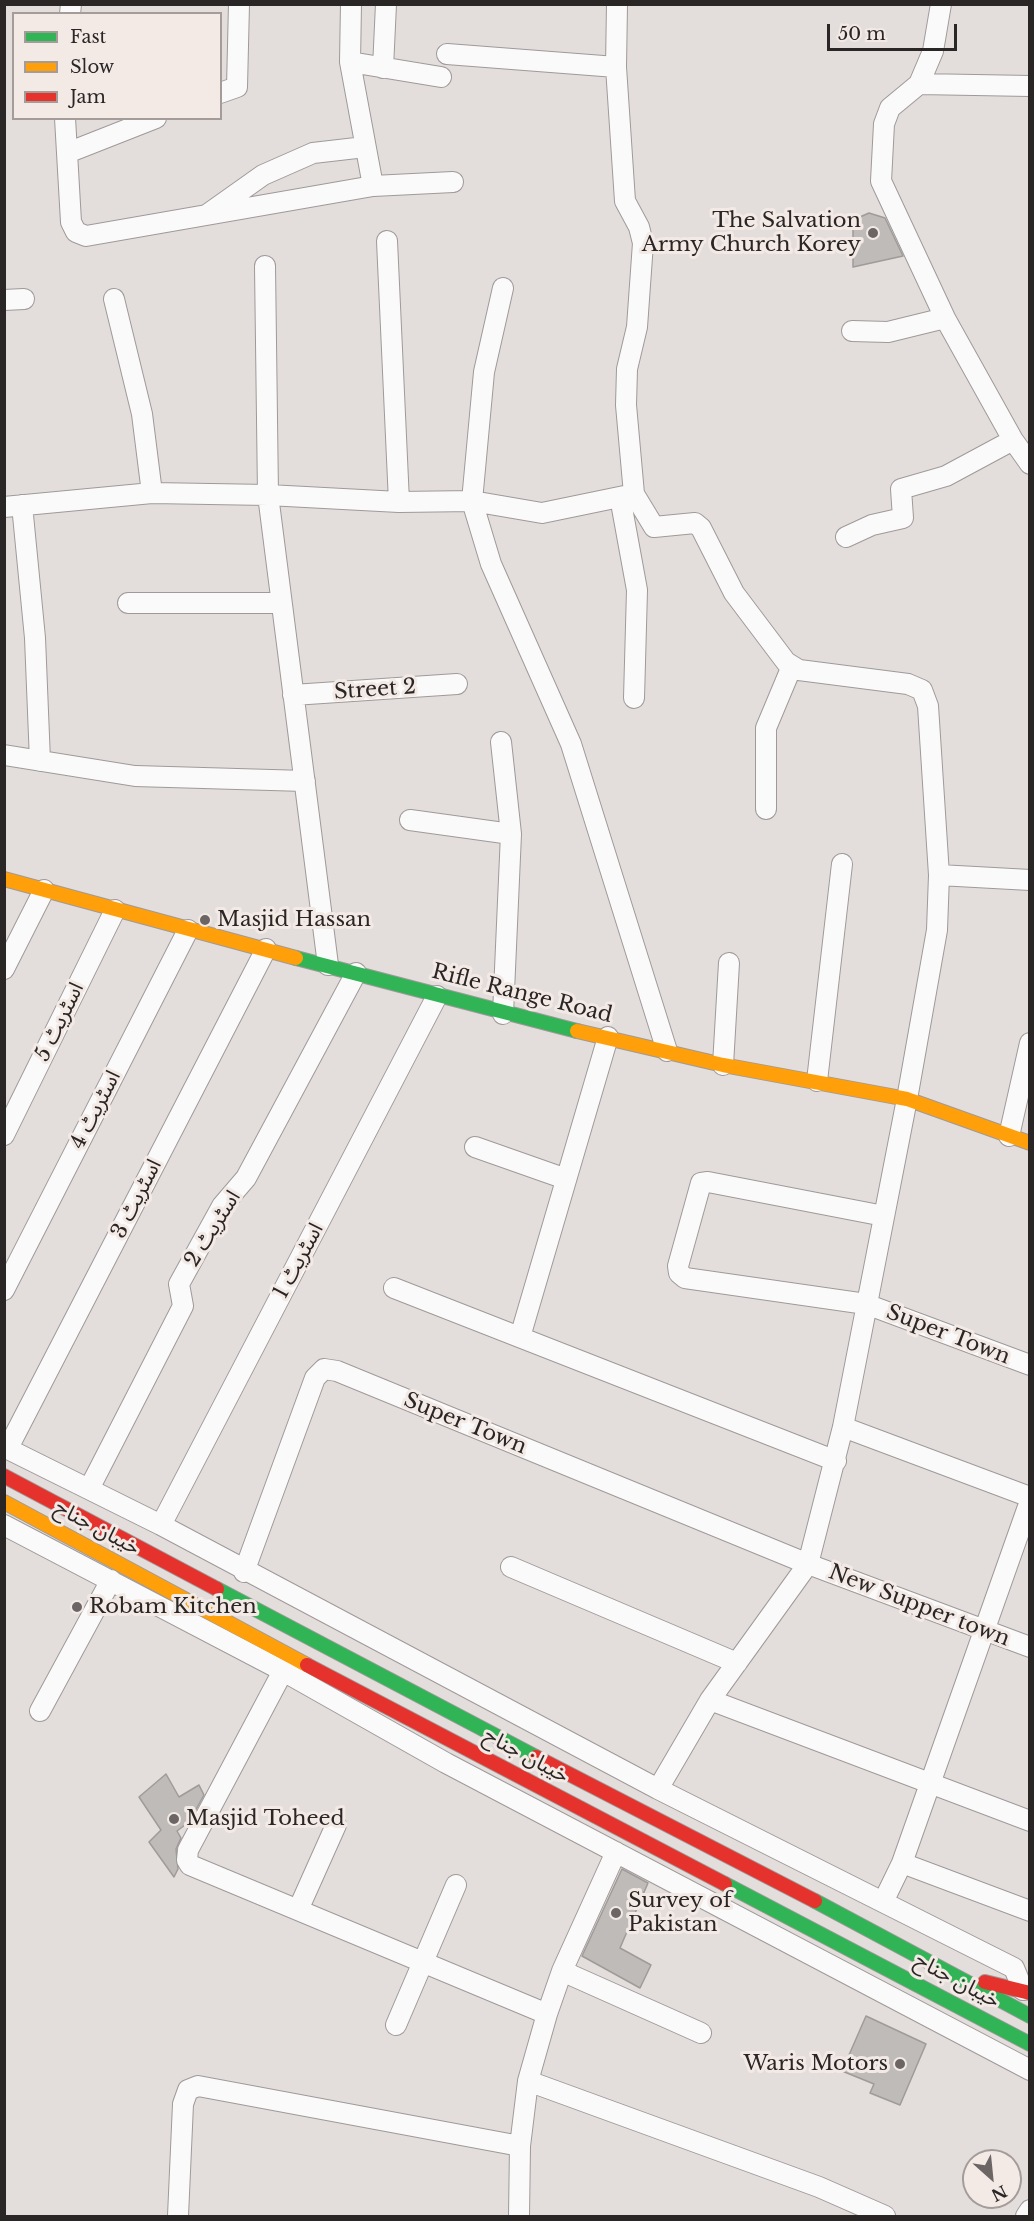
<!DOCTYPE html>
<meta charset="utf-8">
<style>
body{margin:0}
#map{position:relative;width:1034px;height:2221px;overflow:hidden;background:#e3dddc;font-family:"Libre Baskerville",serif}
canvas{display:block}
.frame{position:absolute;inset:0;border:6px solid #2a2625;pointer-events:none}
.legend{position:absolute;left:12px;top:12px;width:210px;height:108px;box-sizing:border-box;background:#f3eae6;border:2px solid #a39c99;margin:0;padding:8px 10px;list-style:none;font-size:18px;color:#2a2625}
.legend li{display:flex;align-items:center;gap:12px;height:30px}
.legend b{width:30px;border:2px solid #a39c99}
.north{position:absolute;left:962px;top:2149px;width:60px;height:60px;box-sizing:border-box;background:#f3eae6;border:2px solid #a39c99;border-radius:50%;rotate:153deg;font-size:16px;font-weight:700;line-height:24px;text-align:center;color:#2a2625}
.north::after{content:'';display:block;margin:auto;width:21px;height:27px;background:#6b6665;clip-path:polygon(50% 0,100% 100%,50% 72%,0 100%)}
.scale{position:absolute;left:827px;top:24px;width:130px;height:27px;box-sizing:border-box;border:3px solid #2a2625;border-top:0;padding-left:8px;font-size:18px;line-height:21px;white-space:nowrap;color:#2a2625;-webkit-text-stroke:4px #f3eae6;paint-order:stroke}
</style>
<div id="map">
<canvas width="1034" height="2221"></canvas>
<div class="frame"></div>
<ul class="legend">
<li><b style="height:8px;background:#30b455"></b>Fast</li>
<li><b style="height:8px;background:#ff9f0a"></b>Slow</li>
<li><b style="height:8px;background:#e5322d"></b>Jam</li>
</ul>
<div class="north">N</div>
<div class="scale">50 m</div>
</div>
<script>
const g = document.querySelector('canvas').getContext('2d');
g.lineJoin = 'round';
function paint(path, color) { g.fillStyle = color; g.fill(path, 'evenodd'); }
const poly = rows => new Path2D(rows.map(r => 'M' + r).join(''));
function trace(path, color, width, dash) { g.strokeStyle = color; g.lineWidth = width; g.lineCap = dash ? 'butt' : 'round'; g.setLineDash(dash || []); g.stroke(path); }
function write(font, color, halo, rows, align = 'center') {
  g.font = font + ' "Libre Baskerville","Noto Sans Arabic",serif'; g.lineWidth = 6; g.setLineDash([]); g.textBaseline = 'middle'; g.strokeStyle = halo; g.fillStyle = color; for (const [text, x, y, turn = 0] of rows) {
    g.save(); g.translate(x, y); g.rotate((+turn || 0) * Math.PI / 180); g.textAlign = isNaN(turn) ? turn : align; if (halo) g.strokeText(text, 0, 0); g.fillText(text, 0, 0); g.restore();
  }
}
const building = poly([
 [869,213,885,218,903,256,853,267,853,220,869,213],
 [166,1774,179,1797,199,1785,204,1795,189,1822,177,1831,181,1838,176,1849,178,1869,174,1877,149,1842,161,1830,139,1797,166,1774],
 [622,1869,648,1883,620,1948,651,1965,640,1988,582,1956,622,1869],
 [866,2016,926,2044,900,2105,870,2093,874,2084,842,2071,866,2016]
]);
paint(building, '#bfbbb9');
trace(building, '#9f9b99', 1.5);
const street = poly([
 [351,4,350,62,373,186],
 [617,4,616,67,625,201,639,227,643,243,637,327,627,369,626,405,634,494,654,527,695,523,701,528,734,593,786,662,799,670,908,684,922,690,928,706,939,875,937,930,907,1099,843,1427,808,1564,710,1700,658,1789],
 [941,4,933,51,919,84,890,108,884,124,881,181,945,318,1013,440,1030,464],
 [70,14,71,4],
 [447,54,616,67],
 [350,62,441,77],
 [383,68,386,4],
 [919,84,1030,86],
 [220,93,237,87,239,4],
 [65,118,71,222,76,232,86,236,373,186,453,182],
 [67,153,156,118],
 [208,214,263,175,313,153,365,147],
 [387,241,399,502],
 [265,266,268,495,328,965],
 [503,288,484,372,472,501,491,564,571,744,667,1051],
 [114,299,142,414,152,493],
 [4,300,24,299],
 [852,331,888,332,945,318],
 [620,497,637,590,634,698],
 [22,505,35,638,40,761],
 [4,507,152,493,268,495,399,502,472,501,542,513,634,494],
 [846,537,872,525,903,518,901,489,946,476,1013,440],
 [128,603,281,603],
 [293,695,457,684],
 [501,742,511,834,503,1014],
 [4,755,135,776,305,781],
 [766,809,766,728,792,666],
 [410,820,511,834],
 [939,875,1030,880],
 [4,969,44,890],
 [723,1065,729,963],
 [817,1081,842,864],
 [4,1135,115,910],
 [1009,1136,1030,1043],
 [475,1147,566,1179],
 [884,1216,708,1182,701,1183,678,1266,679,1273,685,1278,866,1304,1030,1365],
 [394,1288,836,1461],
 [4,1290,188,930],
 [520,1337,608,1037],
 [843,1427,1030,1497],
 [4,1447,161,1525,658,1789,1014,1968,1023,1990],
 [8,1448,266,949],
 [89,1489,183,1306,179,1284,222,1206,246,1178,356,973],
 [4,1525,283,1671,446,1763,1030,2070],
 [161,1525,437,996],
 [511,1567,737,1663],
 [244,1572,315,1378,324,1369,337,1371,808,1564,1030,1647],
 [283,1671,188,1850,187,1860,190,1865,547,2014],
 [710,1700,1030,1821],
 [40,1711,111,1580],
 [902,1863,1030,1911],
 [884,1900,902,1863,1030,1501],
 [298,1910,336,1825],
 [562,1971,701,2033],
 [396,2025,456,1885],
 [528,2081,819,2187,885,2216],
 [178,2216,183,2104,188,2090,198,2086,520,2146],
 [519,2216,520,2146,528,2081,547,2014,562,1971,616,1852],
 [1026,2216,1030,2210]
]);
const fast = poly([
 [296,958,577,1031],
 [217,1589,536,1757],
 [725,1884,1030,2044],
 [815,1901,1030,2016]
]);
const slow = poly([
 [4,879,296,958],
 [577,1031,723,1065,907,1099,1030,1143],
 [4,1502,307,1665]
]);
const jam = poly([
 [4,1476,217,1589],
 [307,1665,725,1884],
 [536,1757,815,1901],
 [985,1982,1030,1993]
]);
trace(street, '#9f9a99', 22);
trace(fast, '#9f9a99', 16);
trace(slow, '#9f9a99', 16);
trace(jam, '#9f9a99', 16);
trace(street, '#fbfafa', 20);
trace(fast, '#30b455', 14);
trace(slow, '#ff9f0a', 14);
trace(jam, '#e5322d', 14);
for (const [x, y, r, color] of [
 [873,233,6,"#6b6665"],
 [205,920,6,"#6b6665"],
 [77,1607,6,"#6b6665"],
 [174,1819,6,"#6b6665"],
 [616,1913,6,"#6b6665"],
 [900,2064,6,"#6b6665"]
]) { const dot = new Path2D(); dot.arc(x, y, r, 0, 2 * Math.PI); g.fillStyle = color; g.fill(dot); trace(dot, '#f3eae6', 2); }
write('21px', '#2a2625', '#f3eae6', [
 ["The Salvation",861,221,"right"],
 ["Army Church Korey",861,245,"right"],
 ["Masjid Hassan",217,920],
 ["Robam Kitchen",89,1607],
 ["Masjid Toheed",186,1819],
 ["Survey of",628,1901],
 ["Pakistan",628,1925],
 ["Waris Motors",888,2064,"right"]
], 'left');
write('21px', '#2a2625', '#f3eae6', [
 ["Street 2",375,690,-4],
 ["Rifle Range Road",522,994,14],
 ["اسٹریٹ 5",60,1022,-64],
 ["اسٹریٹ 4",96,1110,-63],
 ["اسٹریٹ 3",137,1199,-63],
 ["اسٹریٹ 2",213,1229,-58],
 ["اسٹریٹ 1",299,1261,-62],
 ["Super Town",948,1335,21],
 ["Super Town",465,1424,22],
 ["خیبان جناح",97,1528,28],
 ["New Supper town",919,1606,21],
 ["خیبان جناح",526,1756,28],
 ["خیبان جناح",957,1981,28]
]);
</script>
